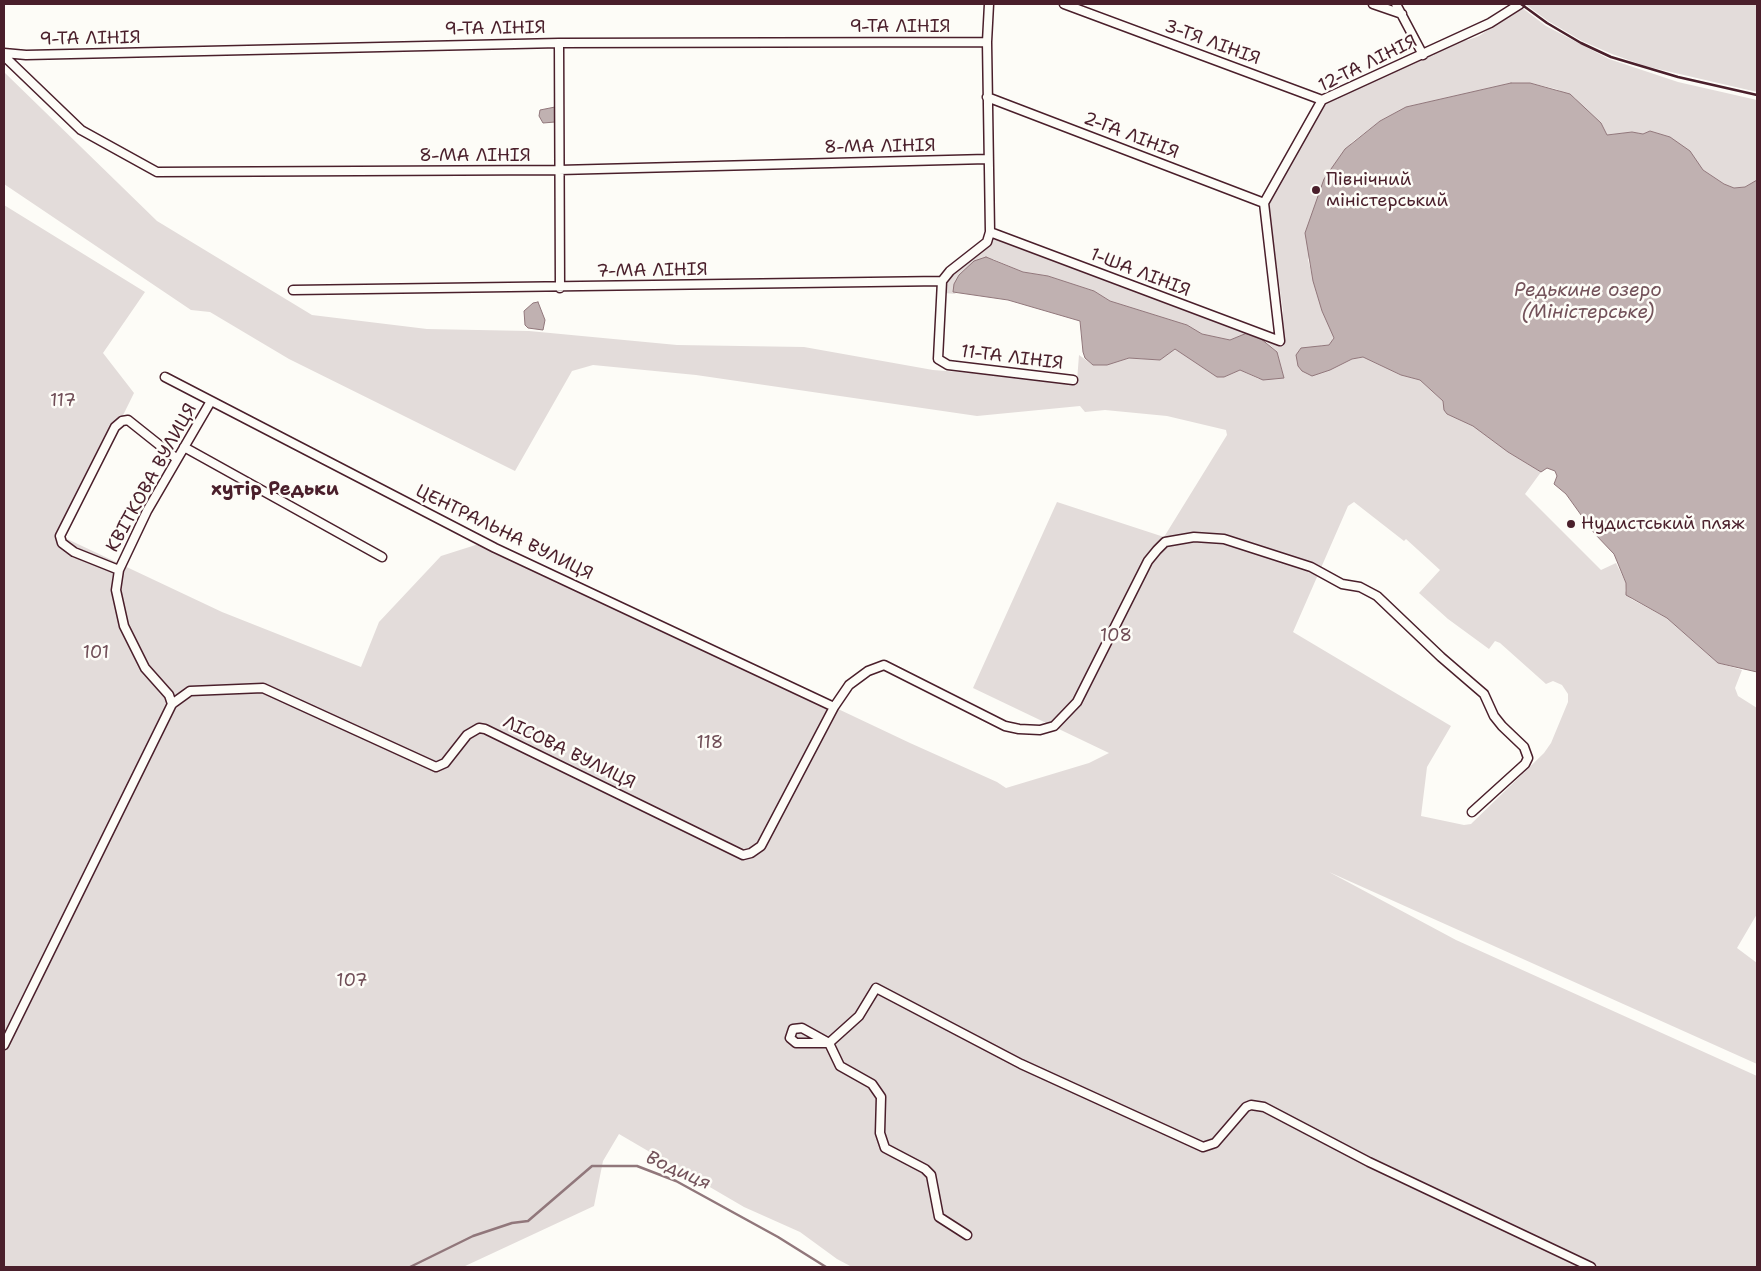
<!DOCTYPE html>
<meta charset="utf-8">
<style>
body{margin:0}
#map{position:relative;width:1761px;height:1271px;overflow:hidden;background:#fdfcf7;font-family:"Shantell Sans",sans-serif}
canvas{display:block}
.frame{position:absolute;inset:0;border:5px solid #4a1f2b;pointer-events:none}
</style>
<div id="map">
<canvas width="1761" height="1271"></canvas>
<div class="frame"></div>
</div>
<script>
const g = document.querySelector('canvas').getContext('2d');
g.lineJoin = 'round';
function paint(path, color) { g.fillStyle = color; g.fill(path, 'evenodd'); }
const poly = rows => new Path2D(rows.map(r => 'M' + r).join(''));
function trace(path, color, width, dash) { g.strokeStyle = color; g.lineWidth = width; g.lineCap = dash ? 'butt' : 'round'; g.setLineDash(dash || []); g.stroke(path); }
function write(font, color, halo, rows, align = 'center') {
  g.font = font + ' "Shantell Sans",sans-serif'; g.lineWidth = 5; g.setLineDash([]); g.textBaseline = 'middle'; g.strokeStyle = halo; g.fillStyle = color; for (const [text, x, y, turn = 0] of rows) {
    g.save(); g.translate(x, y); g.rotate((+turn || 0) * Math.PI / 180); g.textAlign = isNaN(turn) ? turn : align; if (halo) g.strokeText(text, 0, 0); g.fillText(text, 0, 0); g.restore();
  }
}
paint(poly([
 [1525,4,1757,4,1757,92,1645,66,1612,54,1582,41,1548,21],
 [1521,7,1546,26,1609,59,1678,82,1757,100,1757,180,1745,187,1734,188,1724,184,1703,170,1670,137,1650,131,1643,134,1632,132,1607,135,1601,123,1578,103,1575,98,1556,89,1530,83,1511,83,1406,107,1380,121,1351,143,1308,260,1322,311,1334,333,1332,342,1329,345,1321,345,1330,370,1352,359,1363,357,1401,375,1420,380,1443,401,1447,414,1474,426,1508,452,1541,472,1525,494,1601,570,1616,563,1626,583,1625,591,1631,599,1667,618,1718,663,1742,670,1735,688,1738,696,1757,708,1757,914,1737,948,1757,963,1757,1064,1329,872,1456,940,1757,1076,1757,1267,852,1267,837,1259,800,1232,744,1207,619,1134,603,1161,594,1206,463,1267,4,1267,4,205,145,292,103,353,134,393,63,537,222,612,361,667,379,622,441,556,485,542,910,743,997,782,1006,788,1089,763,1109,753,973,688,1057,502,1164,537,1227,435,1226,430,1167,416,1105,410,1085,412,1080,406,977,416,696,375,593,365,572,371,515,471,289,359,210,312,191,310,4,184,4,72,157,221,312,315,427,329,529,331,677,345,804,347,933,370,1077,381,1079,355,1093,365,1107,365,1129,358,1160,360,1175,349,1217,377,1224,377,1240,370,1259,379,1284,378,1277,352,1266,341,1253,335,1282,342,1283,311,1268,204,1316,116,1325,102,1456,41,1468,40,1479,36],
 [1354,502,1404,541,1406,539,1440,570,1419,593,1448,619,1489,649,1495,641,1500,643,1546,684,1553,681,1562,685,1568,694,1568,702,1551,743,1544,753,1471,824,1464,825,1421,816,1427,767,1451,726,1293,632,1348,506],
 [1000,239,1223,322,1247,333,1230,340,1202,334,1187,325,1110,301,1094,291,1048,276,1023,272,993,259,974,261,959,275,953,292,956,294,944,293,948,278,958,267,994,240]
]), '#e3dcda');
const water = poly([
 [1511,83,1530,83,1570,94,1601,123,1607,135,1632,132,1643,134,1650,131,1670,137,1690,151,1703,170,1724,184,1734,188,1745,187,1757,180,1757,672,1718,663,1667,618,1626,595,1626,583,1614,554,1594,533,1566,494,1554,484,1557,476,1555,471,1547,468,1541,472,1508,452,1473,426,1447,414,1444,410,1443,401,1420,380,1401,375,1363,357,1352,359,1330,370,1312,376,1302,371,1298,366,1296,355,1301,348,1329,345,1334,338,1322,311,1313,281,1305,233,1324,179,1345,149,1380,121,1406,107,1511,83],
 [555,107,555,122,543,123,539,116,540,110,555,107],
 [986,257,1023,272,1048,276,1094,291,1110,301,1187,325,1202,334,1230,340,1247,333,1260,338,1277,352,1284,378,1263,380,1240,370,1224,377,1217,377,1175,349,1160,360,1129,358,1107,365,1093,365,1085,358,1083,352,1080,321,1008,300,953,292,954,284,959,275,974,261,986,257],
 [538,302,545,320,543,330,528,328,525,325,524,311,533,303,538,302]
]);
paint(water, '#c0b1b1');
trace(water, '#91777b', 1);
trace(poly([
 [410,1267,473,1236,512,1223,528,1221,592,1166,637,1166,676,1181,778,1237,826,1267]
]), '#91777b', 2.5);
const minor = poly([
 [1064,4,1322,100],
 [1373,4,1402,14],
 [1396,4,1423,55],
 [559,43,560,288],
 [4,53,26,55,559,43,987,42],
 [4,56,81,130,157,172,559,170,987,159],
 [987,97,1264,203],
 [990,232,1280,341,1264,203,1322,100,1490,23,1520,4],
 [942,281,938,359,948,365,1073,380],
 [293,290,942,281,950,271,987,242,990,232,987,42,989,4],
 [165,377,495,548,834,707],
 [184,447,382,557],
 [119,570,74,552,62,543,60,536,115,427,122,421,128,420,177,459],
 [172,704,169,695,145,668,124,626,116,590,119,570,147,511,211,401],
 [4,1045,172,704,190,691,263,688,436,767,445,763,467,735,479,728,485,729,743,855,751,853,761,846,834,707,849,685,868,671,884,665,1005,726,1019,729,1040,730,1054,726,1077,702,1148,561,1157,550,1165,542,1194,537,1224,539,1311,567,1342,584,1360,587,1377,596,1441,657,1484,694,1494,716,1502,726,1524,747,1528,758,1525,764,1472,812],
 [967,1235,939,1217,931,1175,925,1169,885,1148,880,1133,881,1097,872,1084,840,1066,829,1043,796,1043,790,1038,793,1029,802,1028,829,1043,859,1016,876,988,1021,1064,1203,1147,1215,1143,1246,1107,1251,1105,1264,1107,1369,1162,1591,1267]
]);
trace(minor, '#4a1f2b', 11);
trace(minor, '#fdfcf7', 8);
trace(poly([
 [1521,4,1547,23,1581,43,1611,57,1678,77,1757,95]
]), '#4a1f2b', 2.5);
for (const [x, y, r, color] of [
 [1316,190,5,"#4a1f2b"],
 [1571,524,5,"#4a1f2b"]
]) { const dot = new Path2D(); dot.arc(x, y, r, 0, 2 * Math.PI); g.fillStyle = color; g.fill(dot); trace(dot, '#fdfcf7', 2); }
write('18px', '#4a1f2b', '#fdfcf7', [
 ["9-ТА ЛІНІЯ",900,27],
 ["9-ТА ЛІНІЯ",495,29,-1],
 ["9-ТА ЛІНІЯ",90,39,-1],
 ["3-ТЯ ЛІНІЯ",1212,43,20],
 ["12-ТА ЛІНІЯ",1368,64,-26],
 ["2-ГА ЛІНІЯ",1131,136,21],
 ["8-МА ЛІНІЯ",880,147,-1],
 ["8-МА ЛІНІЯ",475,156],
 ["7-МА ЛІНІЯ",652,271,-1],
 ["1-ША ЛІНІЯ",1140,273,21],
 ["11-ТА ЛІНІЯ",1012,358,7],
 ["КВІТКОВА ВУЛИЦЯ",152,478,-61],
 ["ЦЕНТРАЛЬНА ВУЛИЦЯ",504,533,26],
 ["ЛІСОВА ВУЛИЦЯ",569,753,26]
]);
write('18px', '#4a1f2b', '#fdfcf7', [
 ["Північний",1326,180],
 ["міністерський",1326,201],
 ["Нудистський пляж",1581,524]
], 'left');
write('18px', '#704e57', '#fdfcf7', [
 ["117",63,401],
 ["108",1116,636],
 ["101",96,653],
 ["118",710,743],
 ["107",352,981]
]);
write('italic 19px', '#73525a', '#fdfcf7', [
 ["Редькине озеро",1588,291],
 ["(Міністерське)",1588,313],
 ["Водиця",678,1171,24]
]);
write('bold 19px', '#4a1f2b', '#fdfcf7', [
 ["хутір Редьки",275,490]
]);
</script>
